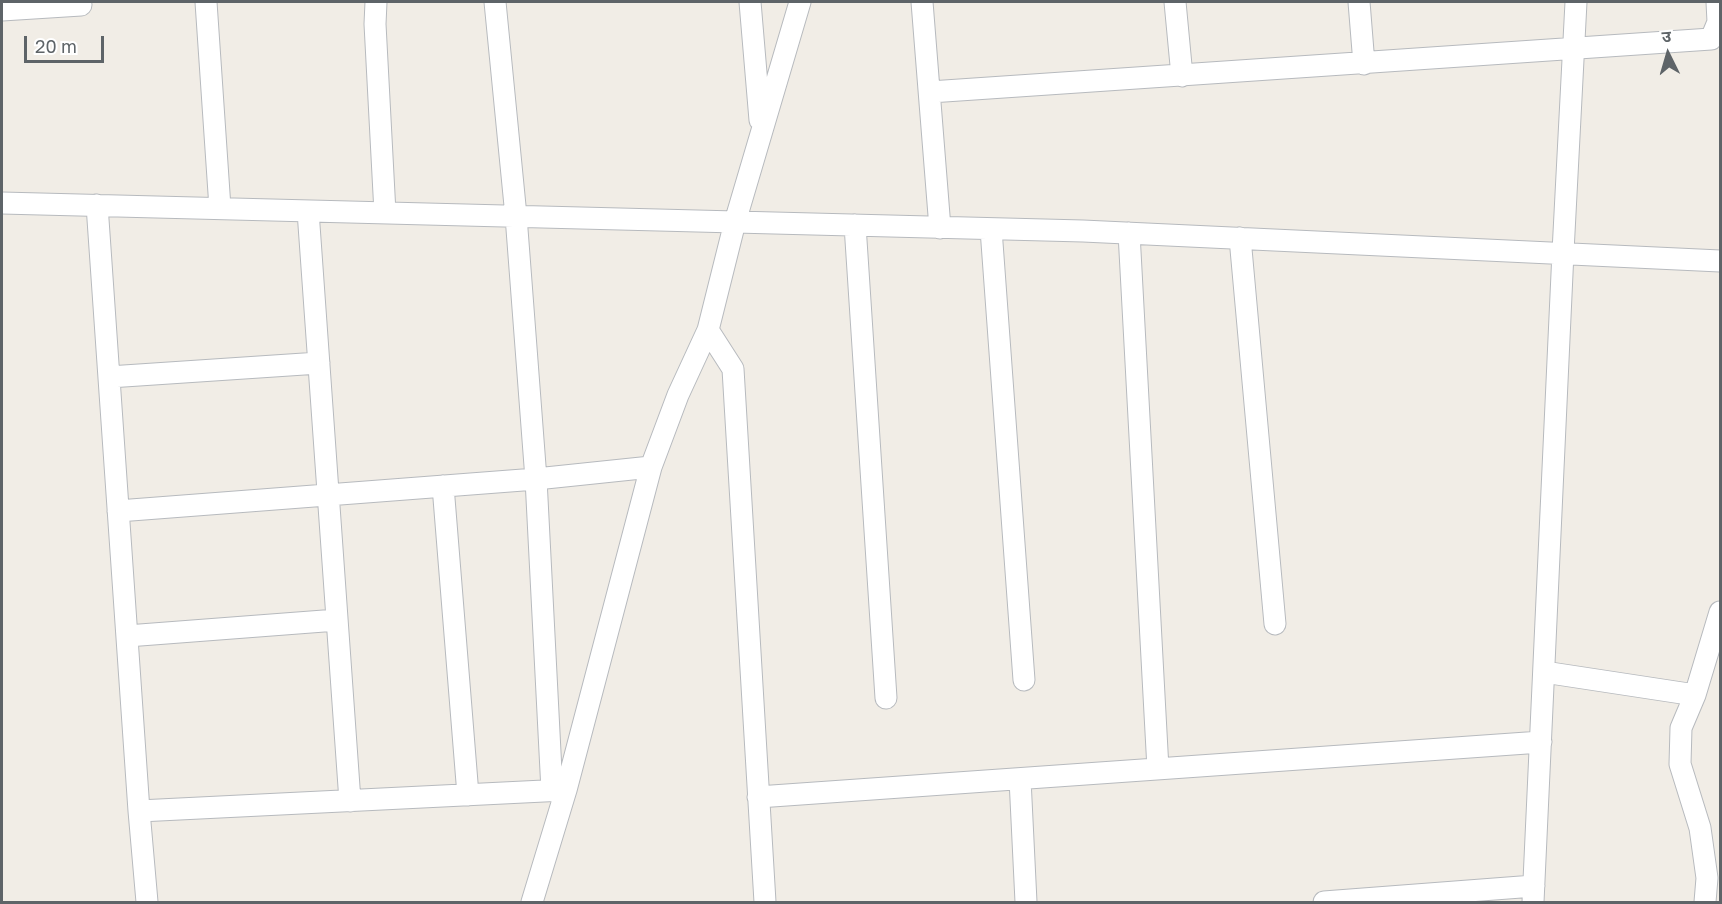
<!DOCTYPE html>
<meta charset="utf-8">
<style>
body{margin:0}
#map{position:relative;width:1722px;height:904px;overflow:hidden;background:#f1ede6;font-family:"Golos Text","Noto Sans Devanagari",sans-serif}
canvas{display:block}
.frame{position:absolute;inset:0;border:3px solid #5e6468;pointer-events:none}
.north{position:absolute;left:1638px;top:24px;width:60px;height:60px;-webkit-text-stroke:4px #fff;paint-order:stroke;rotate:355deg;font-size:16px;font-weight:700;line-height:24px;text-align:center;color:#5e6468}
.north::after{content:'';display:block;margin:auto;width:21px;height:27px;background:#5e6468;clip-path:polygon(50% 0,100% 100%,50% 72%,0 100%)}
.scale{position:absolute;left:24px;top:36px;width:80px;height:27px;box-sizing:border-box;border:3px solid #5e6468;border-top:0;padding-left:8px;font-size:18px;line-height:21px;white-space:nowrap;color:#5e6468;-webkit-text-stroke:4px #fff;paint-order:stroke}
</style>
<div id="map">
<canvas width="1722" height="904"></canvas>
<div class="frame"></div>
<div class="north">उ</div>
<div class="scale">20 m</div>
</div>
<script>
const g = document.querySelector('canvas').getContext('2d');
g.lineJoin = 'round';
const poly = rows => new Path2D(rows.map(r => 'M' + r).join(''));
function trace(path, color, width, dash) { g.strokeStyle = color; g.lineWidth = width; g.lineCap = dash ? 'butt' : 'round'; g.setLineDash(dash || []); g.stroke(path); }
const minor = poly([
 [206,2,220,208],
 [376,2,375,24,385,213],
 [495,2,516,216,536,479,552,791],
 [750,2,760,120],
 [922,2,940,228],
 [1175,2,1182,76],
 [1359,2,1364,64],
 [2,10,81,5],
 [930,92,1711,39,1718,22,1717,2],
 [2,203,1083,231,1720,261],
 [97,205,139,811,147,902],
 [308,211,350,801],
 [855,225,886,698],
 [991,229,1024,680],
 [1129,233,1158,769],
 [1240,238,1275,624],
 [708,330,733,369,765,902],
 [109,377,319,363],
 [443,486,468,795],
 [118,511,536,479,651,467],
 [127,636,337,620],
 [1544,672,1695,695],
 [1020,779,1026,902],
 [758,797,1541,742],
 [139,811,564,790],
 [532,902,566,790,651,467,678,395,708,330,735,222,800,2],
 [1324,902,1534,886],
 [1533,902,1563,252,1576,2],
 [1705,902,1707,878,1700,828,1680,764,1681,728,1695,695,1720,612]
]);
trace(minor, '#b7babe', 23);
trace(minor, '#fff', 21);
</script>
